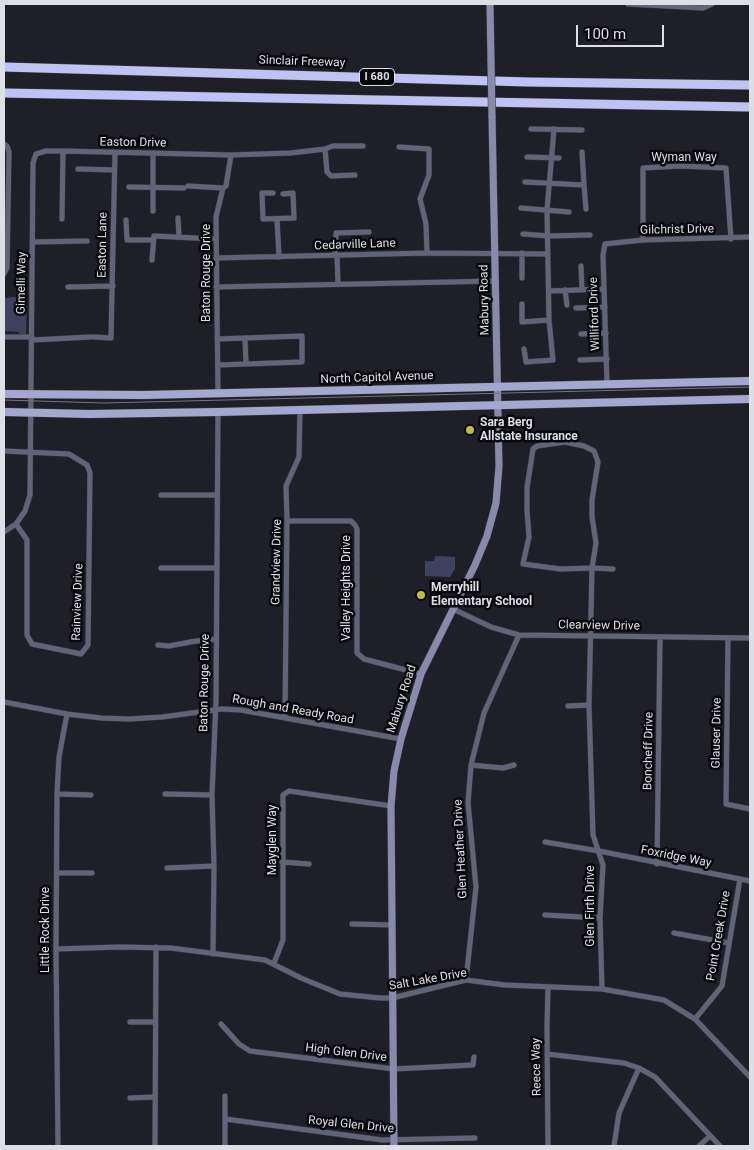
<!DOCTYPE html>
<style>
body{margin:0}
#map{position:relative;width:754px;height:1150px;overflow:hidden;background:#1e1f27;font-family:Roboto,sans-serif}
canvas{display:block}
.frame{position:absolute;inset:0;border:5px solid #dedfe5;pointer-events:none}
.scale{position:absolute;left:576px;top:25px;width:88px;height:22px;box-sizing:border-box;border:2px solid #dedfe5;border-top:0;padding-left:6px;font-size:15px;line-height:18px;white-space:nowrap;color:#dedfe5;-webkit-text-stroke:4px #09090d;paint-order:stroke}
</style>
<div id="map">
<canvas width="754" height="1150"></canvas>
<div class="frame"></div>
<div class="scale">100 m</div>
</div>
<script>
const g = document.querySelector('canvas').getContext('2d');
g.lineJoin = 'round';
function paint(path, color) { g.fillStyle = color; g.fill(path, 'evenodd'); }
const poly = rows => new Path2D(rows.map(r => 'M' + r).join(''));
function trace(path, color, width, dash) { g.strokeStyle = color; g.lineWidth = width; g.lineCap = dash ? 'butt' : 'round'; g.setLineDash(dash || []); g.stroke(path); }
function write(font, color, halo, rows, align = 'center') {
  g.font = font + ' Roboto,sans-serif'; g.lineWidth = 5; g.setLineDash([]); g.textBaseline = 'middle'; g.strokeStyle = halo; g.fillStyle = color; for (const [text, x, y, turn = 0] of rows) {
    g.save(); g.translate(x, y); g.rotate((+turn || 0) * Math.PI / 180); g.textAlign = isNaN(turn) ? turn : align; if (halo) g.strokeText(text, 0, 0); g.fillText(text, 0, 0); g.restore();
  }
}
paint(poly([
 [14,297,27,298,26,335,21,335,18,332,4,331,4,298],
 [435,556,455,557,455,569,450,577,425,576,425,561,434,561]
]), '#3f425e');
const street = poly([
 [628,4,703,8,712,4],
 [531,129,582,130],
 [4,144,7,146,9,152,7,268,4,274],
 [399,147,429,149,429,175,420,199,426,224,427,253],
 [325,149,333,146,363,146],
 [582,152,584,185,586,209],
 [527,157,559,158],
 [78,169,114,170],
 [525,182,584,185],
 [188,186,223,188],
 [129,187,184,188],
 [273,193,262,193,263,219,294,218,293,193,283,194],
 [521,208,569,212],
 [153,211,153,153],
 [178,218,179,237],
 [62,219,63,151],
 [277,219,279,257],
 [126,220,127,240,153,240],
 [523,234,549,236,590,235],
 [643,240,643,168,680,166,726,168,731,239],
 [33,242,87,241],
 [335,255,336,233,369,232],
 [337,255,338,284],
 [216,258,427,253,548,254],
 [152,260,154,236,216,239],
 [581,266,582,290],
 [522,278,522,253],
 [68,287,113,286],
 [216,287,496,281],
 [565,290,567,305],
 [550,291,604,289],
 [522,304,522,322,549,320],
 [576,308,605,307],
 [581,334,606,333],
 [4,337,32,337],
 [94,337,111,338,115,153],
 [245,338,246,364],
 [217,339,302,336,302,362,218,365],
 [32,340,91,337],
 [524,349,526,362,553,360,549,320,547,210,554,129],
 [580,360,607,359],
 [607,384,603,255,605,244,643,240,750,237],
 [218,394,216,217,223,188,226,186,231,155],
 [4,451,69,454,87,465,90,473,88,645,81,654,32,644,27,635,27,540,16,524],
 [161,495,217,495],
 [287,521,351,521,355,525,357,529,357,653,364,659,421,674],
 [4,532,16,524,25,511,30,495,33,163,36,154,46,151,63,151,231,155,291,153,325,149,327,172,331,176,355,175],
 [161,568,216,568],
 [453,609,491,627,519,635,750,638],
 [728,638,726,804,750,809],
 [158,645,169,646,196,641,216,639],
 [4,702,67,714,101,718,129,719,162,717,222,709,241,710,401,739],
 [568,706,589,705],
 [285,717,287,521,286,486,299,457,300,410],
 [471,765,503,768,514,765],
 [57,794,91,795],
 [165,794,212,795],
 [545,842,599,851,750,881],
 [282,862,309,864],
 [657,864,660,638],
 [167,868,214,866],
 [57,873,92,873],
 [545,915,600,918],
 [352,924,392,925],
 [674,933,729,943],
 [56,949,119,947,171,948,265,960,301,978,340,994,380,998,392,998,466,980,505,985,602,989,664,1000,695,1019,750,1077],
 [213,954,214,866,212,795,216,702,218,412],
 [274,963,283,940,283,795,289,791,391,806],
 [466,980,476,887,468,803,471,765,484,713,519,635],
 [602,989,600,918,603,865,593,835,589,705,592,568,596,543,592,517,592,500,598,462,594,451,584,446,565,442,537,446,533,449,527,488,527,510,529,537,523,564,561,569,592,568,613,569],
 [695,1019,722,986,740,879],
 [130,1022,155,1022],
 [221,1024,239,1044,250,1051,394,1069,473,1065,474,1057],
 [547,1054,624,1063,639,1068,655,1077,720,1146],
 [225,1096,225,1146],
 [130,1098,155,1097],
 [225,1119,382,1140,475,1138],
 [58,1146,56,949,57,794,59,757,67,714],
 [155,1146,156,947],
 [548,1146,547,1028,548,987],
 [614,1146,619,1113,639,1068],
 [699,1146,710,1136]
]);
const secondary = poly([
 [490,4,491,61],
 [394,1146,391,806,394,771,401,739,421,674,475,565,487,536,496,503,499,466,492,116]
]);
const primary = poly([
 [4,394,144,395,750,381],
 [4,412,89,414,218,412,750,399]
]);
const highway = poly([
 [4,67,528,82,750,85],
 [4,93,750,107]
]);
trace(street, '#393a42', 6);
trace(secondary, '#393a42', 8);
trace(primary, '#393a42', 9);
trace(highway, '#393a42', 10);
trace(street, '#616376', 5);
trace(secondary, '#878aa8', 7);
trace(primary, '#a4a8cf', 8);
trace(highway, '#bec3f3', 9);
trace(poly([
 [4,400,104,403,750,387]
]), '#75767e', 1);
const secondaryBridge = poly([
 [491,61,492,116]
]);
trace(secondaryBridge, '#393a42', 8, []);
trace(secondaryBridge, '#878aa8', 7);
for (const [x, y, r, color] of [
 [470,430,5,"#bfbe41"],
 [421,595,5,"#bfbe41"]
]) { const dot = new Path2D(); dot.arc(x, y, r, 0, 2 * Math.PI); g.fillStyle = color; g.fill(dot); trace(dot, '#09090d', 2); }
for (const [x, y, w] of [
 [377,77,35]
]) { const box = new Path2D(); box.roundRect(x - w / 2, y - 8.5, w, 17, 4); g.fillStyle = '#09090d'; g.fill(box); trace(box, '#dedfe5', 1); }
write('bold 11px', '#dedfe5', null, [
 ["I 680",377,77]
]);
write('12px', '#dedfe5', '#09090d', [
 ["Sinclair Freeway",302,62,2],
 ["Easton Drive",133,143,1],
 ["Wyman Way",684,158],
 ["Gilchrist Drive",677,230,-1],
 ["Easton Lane",103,245,-89],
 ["Cedarville Lane",355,245,-2],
 ["Baton Rouge Drive",207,273,-90],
 ["Gimelli Way",22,283,-89],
 ["Mabury Road",485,300,-91],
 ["Williford Drive",595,314,-92],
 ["North Capitol Avenue",377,378,-2],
 ["Grandview Drive",277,562,-89],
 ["Valley Heights Drive",347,588,-90],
 ["Rainview Drive",78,602,-88],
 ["Clearview Drive",599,626,1],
 ["Baton Rouge Drive",205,683,-89],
 ["Mabury Road",402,699,-72],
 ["Rough and Ready Road",293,710,10],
 ["Glauser Drive",717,733,-89],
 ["Boncheff Drive",649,751,-89],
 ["Mayglen Way",273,840,-90],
 ["Glen Heather Drive",461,849,-93],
 ["Foxridge Way",676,857,11],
 ["Glen Firth Drive",591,906,-90],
 ["Little Rock Drive",46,930,-90],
 ["Point Creek Drive",719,936,-80],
 ["Salt Lake Drive",428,980,-10],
 ["High Glen Drive",346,1053,7],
 ["Reece Way",537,1067,-91],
 ["Royal Glen Drive",351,1125,6]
]);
write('bold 12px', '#dedfe5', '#09090d', [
 ["Sara Berg",480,423],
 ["Allstate Insurance",480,437],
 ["Merryhill",431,588],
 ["Elementary School",431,602]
], 'left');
</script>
